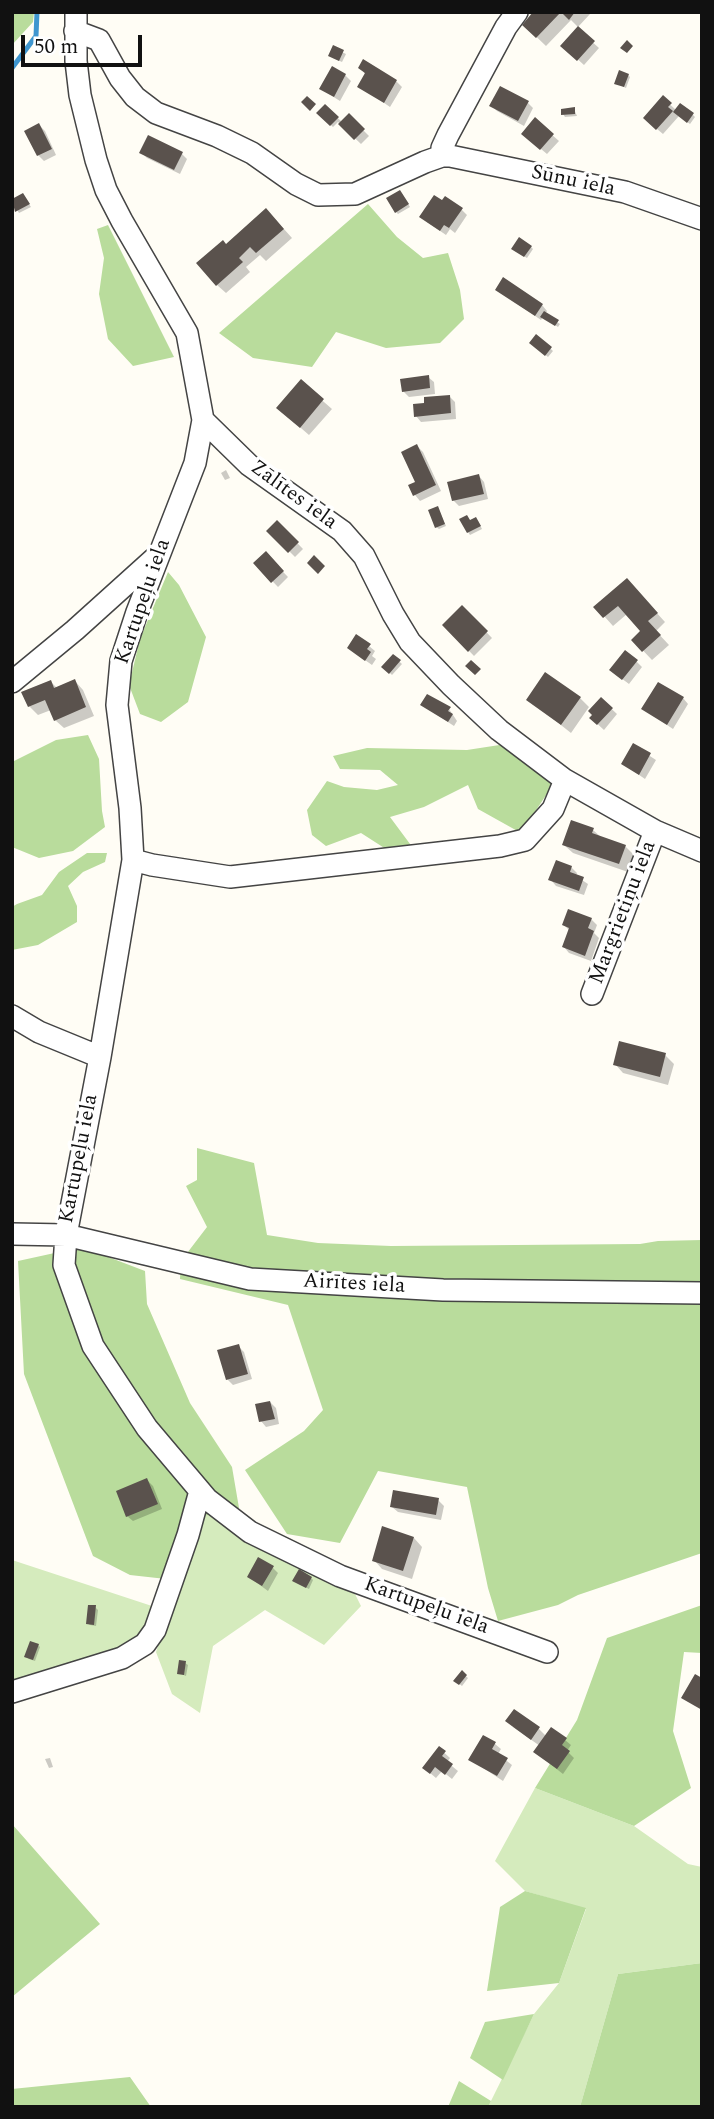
<!DOCTYPE html>
<meta charset="utf-8">
<style>
body{margin:0}
#map{position:relative;width:714px;height:2119px;overflow:hidden;background:#fffdf5;font-family:Spectral,serif}
canvas{display:block}
.frame{position:absolute;inset:0;border:14px solid #111;pointer-events:none}
.scale{position:absolute;left:21px;top:35px;width:121px;height:32px;box-sizing:border-box;border:4px solid #111;border-top:0;padding-left:9px;font-size:21px;line-height:24px;white-space:nowrap;color:#111;-webkit-text-stroke:5px #fff;paint-order:stroke}
</style>
<div id="map">
<canvas width="714" height="2119"></canvas>
<div class="frame"></div>
<div class="scale">50 m</div>
</div>
<script>
const g = document.querySelector('canvas').getContext('2d');
g.lineJoin = 'round';
function paint(path, color) { g.fillStyle = color; g.fill(path, 'evenodd'); }
const poly = rows => new Path2D(rows.map(r => 'M' + r).join(''));
function trace(path, color, width, dash) { g.strokeStyle = color; g.lineWidth = width; g.lineCap = dash ? 'butt' : 'round'; g.setLineDash(dash || []); g.stroke(path); }
function write(font, color, halo, rows, align = 'center') {
  g.font = font + ' Spectral,serif'; g.lineWidth = 7; g.setLineDash([]); g.textBaseline = 'middle'; g.strokeStyle = halo; g.fillStyle = color; for (const [text, x, y, turn = 0] of rows) {
    g.save(); g.translate(x, y); g.rotate((+turn || 0) * Math.PI / 180); g.textAlign = isNaN(turn) ? turn : align; if (halo) g.strokeText(text, 0, 0); g.fillText(text, 0, 0); g.restore();
  }
}
paint(poly([
 [204,1506,251,1540,355,1594,361,1606,324,1645,265,1610,213,1646,200,1713,172,1694,156,1652],
 [12,1560,155,1607,138,1642,12,1687],
 [535,1788,634,1826,688,1864,702,1867,702,1963,618,1974,580,2107,488,2107,534,2014,559,1983,586,1909,525,1891,495,1861]
]), '#d5ebbd');
paint(poly([
 [12,12,34,12,33,22,12,45],
 [368,204,397,237,423,258,448,253,460,290,464,319,440,343,386,348,336,332,312,367,253,358,219,333],
 [108,225,174,357,133,366,108,339,99,294,104,258,97,229],
 [168,572,179,585,206,637,188,702,161,722,140,714,129,685,140,639],
 [88,735,99,759,102,811,105,827,73,851,39,858,12,847,12,762,56,740],
 [506,744,556,780,521,833,478,809,468,785,424,807,390,817,413,848,389,851,361,833,326,846,312,835,307,810,327,781,344,787,377,790,398,785,380,770,340,769,333,756,367,748,467,750],
 [87,853,107,853,105,862,83,872,68,886,77,906,77,922,38,945,12,950,12,907,17,904,42,895,59,872],
 [197,1148,254,1163,267,1235,318,1243,391,1246,640,1244,658,1241,702,1240,702,1553,578,1595,558,1605,498,1621,488,1588,467,1487,378,1471,340,1543,287,1534,245,1470,304,1431,323,1410,288,1305,180,1279,181,1261,207,1227,186,1186,197,1180],
 [82,1247,145,1271,147,1304,190,1403,232,1467,239,1508,186,1520,166,1579,130,1575,93,1556,24,1374,18,1261],
 [702,1605,702,1653,684,1652,673,1731,691,1788,634,1826,535,1788,577,1720,607,1638],
 [12,1824,100,1924,12,1997],
 [525,1891,586,1908,559,1983,487,1991,500,1907],
 [702,1963,702,2107,580,2107,618,1974],
 [534,2014,503,2080,470,2058,485,2022],
 [130,2077,151,2107,12,2107,12,2089],
 [459,2081,491,2101,488,2107,448,2107]
]), '#b9dc9c');
paint(poly([
 [536,12,589,12,590,14,578,27,571,20,546,46,524,25],
 [578,29,599,48,584,65,563,46],
 [334,48,346,54,342,62,333,58],
 [360,68,396,81,402,87,390,107,359,86,366,75],
 [345,75,351,81,340,101,321,89],
 [628,75,630,77,626,88,616,83],
 [663,98,676,110,693,115,695,117,690,124,679,116,663,134,651,124],
 [528,103,533,108,524,126,497,111,492,106],
 [325,106,342,122,349,116,369,136,361,144,338,122,333,127,318,113],
 [574,109,577,116,565,117,563,114],
 [535,120,559,141,547,154,529,139],
 [39,125,45,131,56,155,44,161,38,155],
 [141,152,182,154,187,159,180,174,147,158],
 [402,194,410,207,398,214,396,212],
 [23,195,31,207,19,213,12,201],
 [461,209,467,215,455,233,450,229,446,235,427,222],
 [275,219,292,238,266,261,260,255,246,267,250,272,226,293,217,285,226,246],
 [531,247,533,249,527,258,515,251],
 [497,290,542,305,547,311,545,314,560,324,558,327,543,317,541,320],
 [537,336,553,351,548,357,531,343],
 [428,377,434,382,435,394,409,397,403,391],
 [301,382,332,409,309,435,287,416],
 [449,396,455,402,456,419,421,422,416,416],
 [417,446,423,452,441,491,420,501,415,495,417,483],
 [226,470,230,478,225,480,221,473],
 [479,476,484,482,488,499,459,506,453,500],
 [438,508,446,526,439,529,436,527],
 [478,521,482,529,470,535,468,532,471,522],
 [277,522,303,549,295,557,269,531],
 [265,553,288,577,278,587,255,563],
 [635,589,665,622,656,631,669,645,652,660,633,640,643,631,627,614,613,626,596,607],
 [462,607,492,638,474,656,444,625],
 [369,646,375,651,372,656,376,659,372,665,355,653],
 [393,656,402,664,392,675,384,667],
 [636,661,642,667,629,684,617,675],
 [75,681,83,690,94,716,64,728,55,720,51,710,38,715,29,706,51,682,57,688],
 [580,698,589,707,571,733,528,699],
 [683,698,688,704,673,729,643,709],
 [601,699,617,714,604,730,591,718],
 [422,705,449,709,457,721,454,726],
 [633,745,656,760,645,779,623,764],
 [593,830,602,838,625,846,634,855,628,872,573,853,564,845],
 [571,867,577,873,576,876,588,884,584,895,556,886,551,880],
 [591,919,597,925,594,933,599,938,591,961,569,953,564,947,570,931,564,925],
 [665,1055,674,1064,668,1085,623,1073,615,1064],
 [238,1346,244,1352,252,1379,233,1385,227,1379],
 [270,1402,276,1408,279,1424,266,1427,261,1421],
 [147,1480,153,1486,162,1509,133,1521,127,1516],
 [438,1500,444,1506,441,1520,398,1512,392,1507],
 [414,1538,422,1547,412,1579,382,1569,374,1560],
 [273,1568,278,1573,268,1591,249,1577],
 [311,1578,313,1580,309,1589,297,1583],
 [95,1607,98,1610,96,1626,90,1625,87,1623],
 [38,1645,40,1647,35,1661,29,1659,26,1656],
 [185,1663,188,1665,186,1676,179,1673],
 [462,1673,468,1678,462,1686,456,1681],
 [513,1727,539,1729,546,1736,565,1740,571,1745,567,1751,574,1758,563,1774,535,1752,540,1746],
 [484,1737,495,1744,501,1749,498,1754,512,1765,503,1781,471,1760],
 [439,1748,450,1758,447,1762,458,1771,452,1779,442,1771,436,1778,430,1773],
 [50,1758,53,1767,49,1768,45,1759]
]), '#0003');
trace(poly([
 [12,68,36,36,37,12]
]), '#3f96cf', 5);
paint(poly([
 [533,12,575,12,569,20,561,12,536,38,522,25],
 [578,26,595,41,577,61,560,46],
 [627,40,633,46,627,53,620,48],
 [333,45,344,50,339,61,328,56],
 [363,59,397,80,384,103,357,87,365,73,358,68],
 [332,66,346,74,334,97,319,89],
 [619,70,629,74,624,87,614,84],
 [500,86,529,101,518,121,489,106],
 [663,95,672,103,668,107,673,111,656,130,643,118],
 [307,96,316,104,310,111,301,102],
 [680,103,694,113,687,123,673,112],
 [325,104,339,117,330,126,316,113],
 [575,107,575,114,561,115,561,109],
 [349,113,365,129,354,140,338,124],
 [535,117,554,134,540,150,521,134],
 [39,123,52,149,37,156,24,131],
 [148,135,183,152,174,170,139,153],
 [400,190,409,204,395,213,386,198],
 [23,193,30,204,15,212,12,199],
 [434,195,442,200,445,196,463,208,449,228,444,225,440,231,419,217],
 [266,208,284,229,256,253,250,247,239,258,243,262,216,286,196,263,223,240,226,244],
 [519,237,532,246,524,257,511,249],
 [503,277,543,304,535,316,495,290],
 [544,311,559,320,555,326,540,317],
 [536,334,552,347,545,356,529,343],
 [429,375,430,388,402,392,400,379],
 [301,379,324,399,300,428,276,408],
 [450,395,451,413,414,417,413,404,424,403,424,397],
 [417,444,436,485,413,496,408,485,415,482,401,452],
 [479,474,484,494,452,501,447,482],
 [438,506,445,524,435,528,428,510],
 [467,515,470,520,476,517,481,526,467,533,459,519],
 [277,520,299,542,288,553,266,531],
 [266,551,284,571,271,583,253,563],
 [314,555,325,566,318,574,307,563],
 [627,578,658,613,648,621,661,635,642,652,631,640,640,631,618,606,603,618,593,607],
 [462,605,488,631,468,652,442,625],
 [356,634,371,644,367,649,371,652,365,661,347,648],
 [625,650,638,660,622,680,609,670],
 [393,654,401,660,389,674,381,667],
 [471,660,481,669,475,675,465,666],
 [545,672,581,697,561,725,526,700],
 [75,679,86,707,54,721,45,700,28,707,21,692,51,680,54,688],
 [658,682,684,697,667,725,641,709],
 [427,694,451,707,448,711,453,714,448,722,420,705],
 [601,697,613,708,597,725,589,718,592,715,588,711],
 [633,743,651,753,639,775,621,764],
 [571,820,594,828,592,833,626,845,619,864,562,845],
 [556,860,572,866,570,872,584,877,579,891,548,880],
 [568,909,592,918,588,928,594,931,585,956,562,947,569,928,562,925],
 [619,1041,666,1053,660,1077,613,1065],
 [239,1344,248,1374,226,1380,217,1350],
 [270,1401,275,1419,259,1422,255,1404],
 [147,1478,158,1504,126,1517,116,1491],
 [393,1490,439,1498,436,1515,390,1507],
 [382,1526,414,1537,403,1571,372,1561],
 [258,1557,274,1566,262,1586,247,1577],
 [299,1569,312,1577,306,1588,292,1581],
 [88,1605,96,1605,94,1625,86,1624],
 [30,1641,39,1644,33,1660,24,1657],
 [179,1660,186,1661,184,1675,177,1674],
 [462,1670,467,1675,459,1685,453,1681],
 [695,1674,702,1678,702,1710,681,1698],
 [514,1709,540,1727,531,1740,505,1721],
 [551,1727,567,1738,562,1745,570,1751,557,1769,533,1752],
 [483,1735,496,1742,492,1749,508,1758,497,1776,468,1760],
 [439,1746,446,1751,442,1756,453,1764,445,1775,435,1767,430,1774,422,1768]
]), '#5a524d');
const minor = poly([
 [76,12,76,61,80,95,96,160,106,190,122,221,187,333,203,420,195,463,137,612,121,661,117,705,130,808,133,860,100,1057,66,1235,64,1265,93,1346,147,1428,207,1499,250,1532,340,1576,547,1652],
 [75,31,99,40,120,78,135,97,156,113,217,136,252,153,296,184,318,195,355,194,425,162,442,156,450,156,625,192,702,219],
 [442,156,442,148,448,135,506,27,517,12],
 [203,420,249,465,342,531,364,556,393,614,410,642,451,685,499,730,565,780,655,831,702,851],
 [12,682,75,630,156,557],
 [133,860,152,865,230,877,500,846,525,840,553,809,565,780],
 [592,994,655,831],
 [12,1016,39,1032,100,1057],
 [12,1234,66,1235,250,1279,443,1290,702,1293],
 [12,1692,122,1658,145,1644,155,1630,188,1535,200,1491]
]);
trace(minor, '#444', 24);
trace(minor, '#fff', 21);
write('21px', '#111', '#fff', [
 ["Sūnu iela",573,182,12],
 ["Zālītes iela",293,496,36],
 ["Kartupeļu iela",144,602,-71],
 ["Margrietiņu iela",624,913,-69],
 ["Kartupeļu iela",80,1159,-79],
 ["Airītes iela",354,1285,3],
 ["Kartupeļu iela",426,1607,20]
]);
</script>
